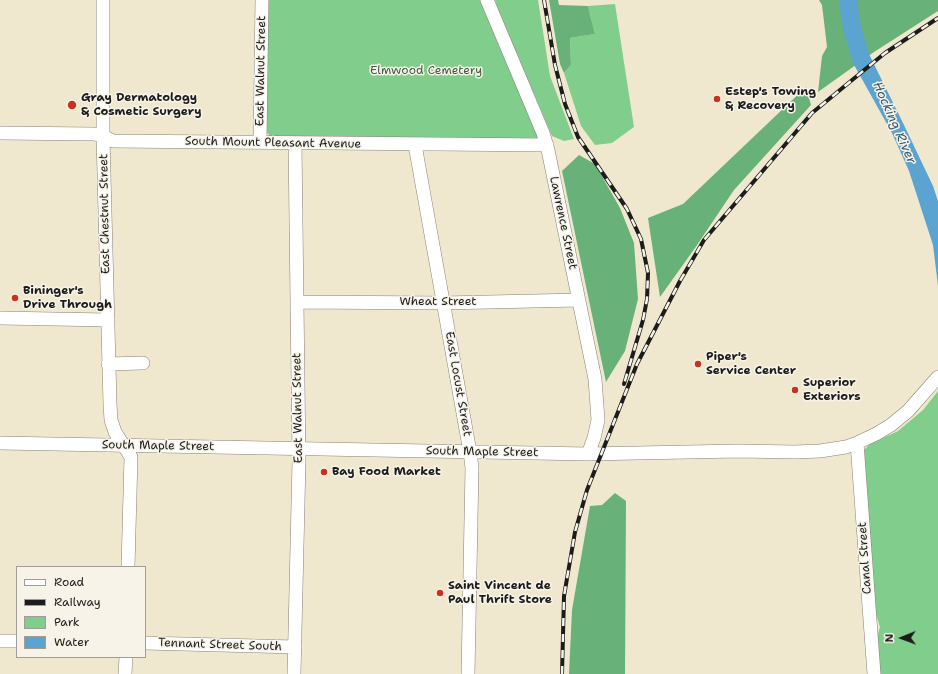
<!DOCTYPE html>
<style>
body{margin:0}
#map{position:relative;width:938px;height:674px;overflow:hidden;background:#efe8cf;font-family:"Shantell Sans",sans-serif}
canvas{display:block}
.legend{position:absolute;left:16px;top:566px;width:130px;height:92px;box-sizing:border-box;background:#f7f3e8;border:1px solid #9f9d96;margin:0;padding:5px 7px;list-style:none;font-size:12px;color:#1c1c1c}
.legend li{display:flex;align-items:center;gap:8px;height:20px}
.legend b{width:20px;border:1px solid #9f9d96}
.north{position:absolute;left:882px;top:618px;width:40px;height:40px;-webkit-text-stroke:3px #f7f3e8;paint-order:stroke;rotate:269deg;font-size:11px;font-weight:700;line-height:16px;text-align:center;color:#1c1c1c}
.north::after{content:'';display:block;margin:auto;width:14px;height:18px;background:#1c1c1c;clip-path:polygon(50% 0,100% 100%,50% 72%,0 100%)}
</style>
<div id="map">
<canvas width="938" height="674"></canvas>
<ul class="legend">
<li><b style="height:5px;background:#fff"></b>Road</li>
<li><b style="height:5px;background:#1c1c1c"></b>Railway</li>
<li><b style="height:11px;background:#81ce8c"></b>Park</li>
<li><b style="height:11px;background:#5ba4d2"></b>Water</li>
</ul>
<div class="north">N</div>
</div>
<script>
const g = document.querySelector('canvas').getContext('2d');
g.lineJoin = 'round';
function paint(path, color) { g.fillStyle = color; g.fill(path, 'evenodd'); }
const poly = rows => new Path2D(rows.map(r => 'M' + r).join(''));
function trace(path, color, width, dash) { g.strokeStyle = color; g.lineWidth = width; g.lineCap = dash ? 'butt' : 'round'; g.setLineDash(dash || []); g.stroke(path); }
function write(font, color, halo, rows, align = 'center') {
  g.font = font + ' "Shantell Sans",sans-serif'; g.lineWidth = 3; g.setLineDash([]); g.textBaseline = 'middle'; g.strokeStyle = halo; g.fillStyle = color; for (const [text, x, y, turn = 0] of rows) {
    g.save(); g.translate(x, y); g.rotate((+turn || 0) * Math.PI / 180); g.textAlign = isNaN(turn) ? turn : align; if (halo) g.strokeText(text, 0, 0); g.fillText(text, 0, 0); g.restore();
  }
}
paint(poly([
 [268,0,483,0,538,136,537,139,269,137,269,134,266,133],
 [495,0,538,0,550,76,574,139,564,141,552,136,498,10],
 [615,4,634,127,612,143,595,145,581,126,564,73,571,65,570,38,595,34,588,6],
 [938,391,938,674,877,674,875,644,880,627,871,598,864,450,870,444,898,431,923,410]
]), '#81ce8c');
paint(poly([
 [549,0,558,0,559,5,588,6,595,34,570,38,571,65,564,73,560,64],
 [819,0,938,0,938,11,874,52,818,92,822,56,827,47,822,5],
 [806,87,811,105,734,190,695,248,660,297,648,218,683,204],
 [579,155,595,164,620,208,634,243,638,299,625,351,606,382,562,171],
 [615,493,626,501,625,674,569,674,572,610,590,506,602,505]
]), '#68b178');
paint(poly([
 [839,0,857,0,861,27,869,54,904,125,933,186,938,201,938,286,933,245,909,171,892,133,853,63,843,29]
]), '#5ba4d2');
const minor = poly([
 [103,0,103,136,110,404,111,420,115,432,131,457,128,567],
 [487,0,543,133,548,150,595,379,598,420,594,438,588,454],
 [0,133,94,134,103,136,113,141,547,145],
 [260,142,262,0],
 [415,145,470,452,472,468,468,674],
 [297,302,444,303,579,300],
 [0,318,108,320],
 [108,364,143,363],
 [0,443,588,454,738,451,795,452,820,451,846,447,857,443,876,434,891,425,908,411,938,377],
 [857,443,874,674],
 [0,641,17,641],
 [145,643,295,647],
 [125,674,126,657],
 [294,674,299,461,295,143]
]);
trace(minor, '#868276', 14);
trace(minor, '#fff', 13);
const rail = poly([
 [544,0,555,65,565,104,578,137,627,209,641,239,648,273,647,299,643,320,624,384],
 [562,674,564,596,575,532,587,490,637,364,680,281,704,240,812,113,885,53,938,18]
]);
trace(rail, '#1c1c1c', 4);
trace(rail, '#f7f3e8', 2.5, [8]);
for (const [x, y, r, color] of [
 [717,99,4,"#c8321e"],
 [72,105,5,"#c8321e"],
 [15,298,4,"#c8321e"],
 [698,364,4,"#c8321e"],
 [795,390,4,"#c8321e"],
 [324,472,4,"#c8321e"],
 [440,593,4,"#c8321e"]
]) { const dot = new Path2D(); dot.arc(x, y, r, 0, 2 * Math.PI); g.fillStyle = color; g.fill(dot); trace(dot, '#f7f3e8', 1.5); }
write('12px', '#1c1c1c', '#f7f3e8', [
 ["East Walnut Street",261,71,-89],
 ["South Mount Pleasant Avenue",273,143,1],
 ["East Chestnut Street",105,214,-91],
 ["Lawrence Street",563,223,78],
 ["Wheat Street",438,302],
 ["East Locust Street",458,384,80],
 ["East Walnut Street",298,408,-91],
 ["South Maple Street",158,446,1],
 ["South Maple Street",482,452,1],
 ["Canal Street",865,558,-94],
 ["Tennant Street South",220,645,2]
]);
write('12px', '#3f5a43', '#f7f3e8', [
 ["Elmwood Cemetery",426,71]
]);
write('bold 12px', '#1c1c1c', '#f7f3e8', [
 ["Estep's Towing",725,92],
 ["& Recovery",725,106],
 ["Gray Dermatology",81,98],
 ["& Cosmetic Surgery",81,112],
 ["Bininger's",23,291],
 ["Drive Through",23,305],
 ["Piper's",706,357],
 ["Service Center",706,371],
 ["Superior",803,383],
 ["Exteriors",803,397],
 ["Bay Food Market",332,472],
 ["Saint Vincent de",448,586],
 ["Paul Thrift Store",448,600]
], 'left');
write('italic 13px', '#38596e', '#f7f3e8', [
 ["Hocking River",894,123,66]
]);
</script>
